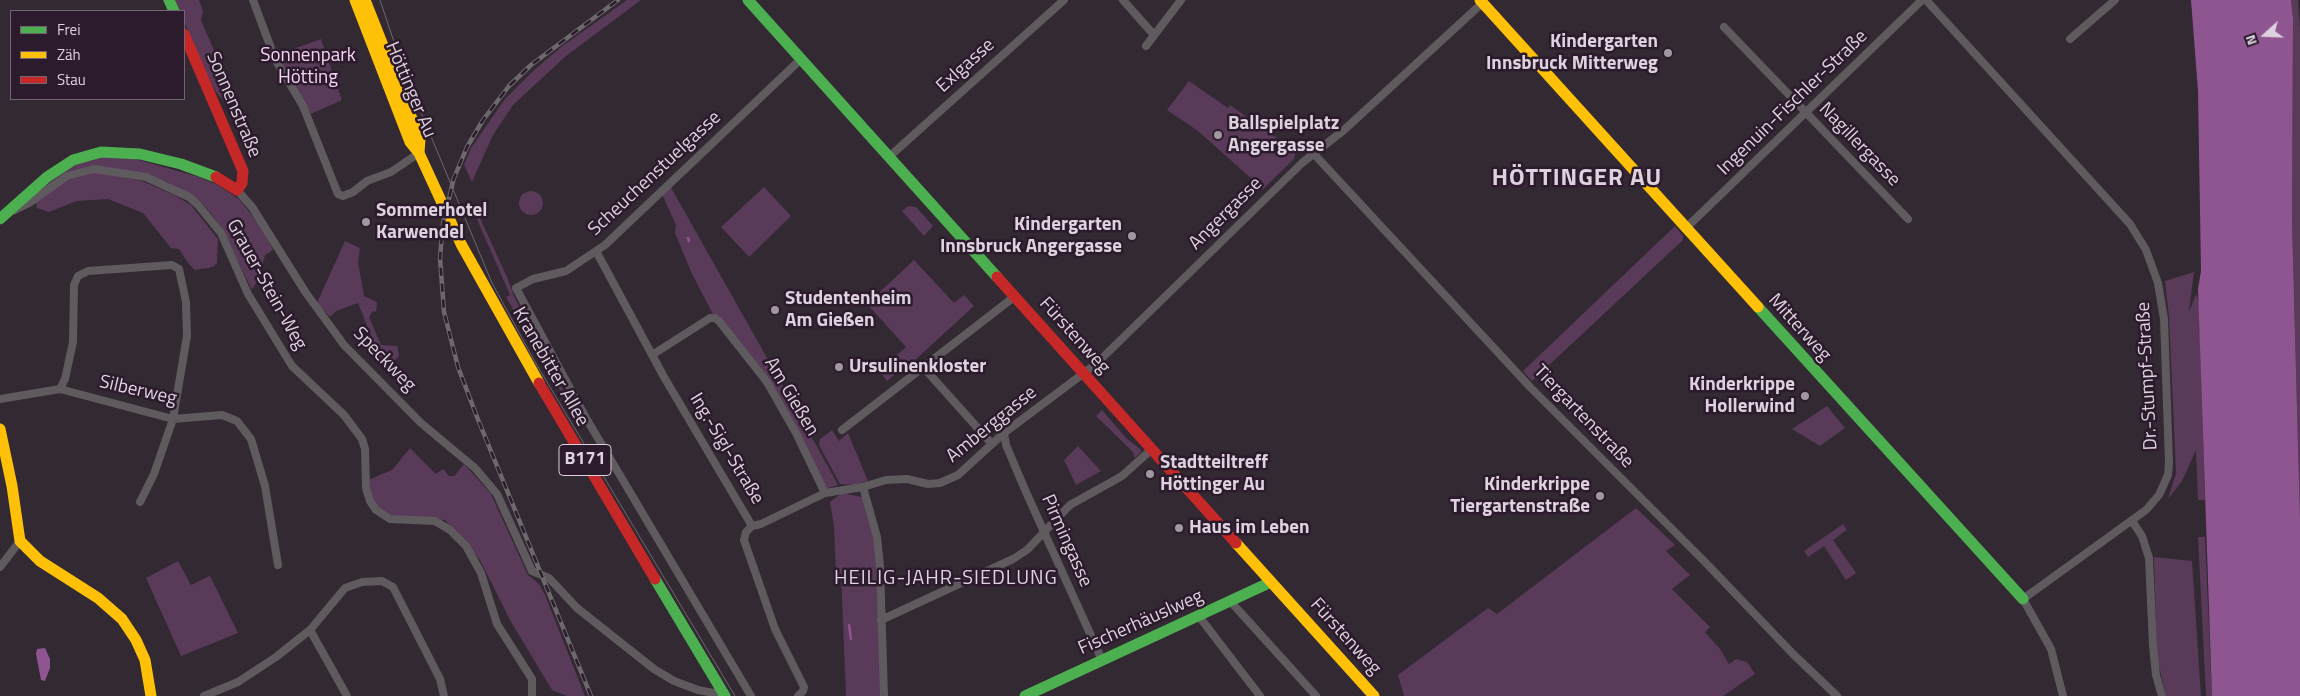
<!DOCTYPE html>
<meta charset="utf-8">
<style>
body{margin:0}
#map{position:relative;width:2300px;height:696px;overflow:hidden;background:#322932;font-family:"Titillium Web",sans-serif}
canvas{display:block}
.legend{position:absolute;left:10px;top:10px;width:175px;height:90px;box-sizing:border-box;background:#2c1b2c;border:1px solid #736473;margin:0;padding:6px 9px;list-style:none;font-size:15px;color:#ddd2dd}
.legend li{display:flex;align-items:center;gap:10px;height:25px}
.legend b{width:25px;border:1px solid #736473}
.north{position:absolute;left:2240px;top:10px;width:50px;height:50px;-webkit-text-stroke:4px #2c1b2c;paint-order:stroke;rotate:250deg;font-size:14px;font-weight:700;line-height:20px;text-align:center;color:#ddd2dd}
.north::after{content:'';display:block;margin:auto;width:18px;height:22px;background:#ddd2dd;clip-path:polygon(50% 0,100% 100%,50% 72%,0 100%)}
</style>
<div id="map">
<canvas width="2300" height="696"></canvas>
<ul class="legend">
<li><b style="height:6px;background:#4caf50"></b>Frei</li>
<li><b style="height:6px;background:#ffc107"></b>Zäh</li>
<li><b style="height:6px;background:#c62828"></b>Stau</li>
</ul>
<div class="north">N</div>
</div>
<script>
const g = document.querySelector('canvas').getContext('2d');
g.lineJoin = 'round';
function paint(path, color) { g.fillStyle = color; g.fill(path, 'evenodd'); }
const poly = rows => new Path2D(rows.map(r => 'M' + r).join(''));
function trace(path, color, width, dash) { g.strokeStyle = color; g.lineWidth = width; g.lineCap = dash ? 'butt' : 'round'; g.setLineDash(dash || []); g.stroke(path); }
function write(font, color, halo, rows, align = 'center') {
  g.font = font + ' "Titillium Web",sans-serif'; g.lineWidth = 5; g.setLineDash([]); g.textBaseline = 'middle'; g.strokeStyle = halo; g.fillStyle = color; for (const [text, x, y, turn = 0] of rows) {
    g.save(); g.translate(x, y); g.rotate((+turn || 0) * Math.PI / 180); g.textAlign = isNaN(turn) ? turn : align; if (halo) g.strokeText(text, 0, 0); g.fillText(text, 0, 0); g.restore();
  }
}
paint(poly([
 [175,0,199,0,203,11,201,20,216,55,217,68,226,94,226,104,216,92,204,69,184,21,184,11,180,11],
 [627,0,641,0,566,56,513,105,493,135,472,182,464,165,471,148,505,99,532,72,561,47],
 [2291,0,2298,0,2300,28,2300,519,2292,222,2293,18],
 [321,39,342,100,311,114,277,55],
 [1189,81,1228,108,1230,105,1296,151,1294,159,1263,189,1198,131,1167,110],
 [114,156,139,160,199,177,218,185,240,200,263,230,273,250,265,255,259,278,252,290,222,229,213,216,202,203,186,192,167,182,153,177,92,166,71,171,40,193,37,192,53,179,74,165,96,157],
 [94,172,142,181,174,195,191,205,218,239,217,263,213,267,195,270,188,263,179,249,171,248,143,213,108,199,77,201,49,212,37,208,36,202,66,180],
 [669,184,815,443,838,485,825,489,767,382,715,318,692,274,675,233,676,225,661,192],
 [764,187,791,216,749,257,721,227],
 '519 203a12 12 0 1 1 24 0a12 12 0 1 1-24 0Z',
 [908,206,916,207,933,226,924,236,902,211],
 [475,207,507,277,514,296,523,314,523,319,576,413,574,414,506,297,510,295,472,208],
 [1675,226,1683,236,1683,240,1532,381,1523,371],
 [345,241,360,248,358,262,364,296,377,302,376,312,373,311,369,317,381,345,397,346,398,349,399,356,393,362,389,371,383,367,358,303,336,311,330,317,317,303],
 [914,260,954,303,964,295,974,306,914,361,912,359,887,381,879,371,906,347,867,304],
 [2194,272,2189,312,2196,294,2199,303,2205,500,2198,500,2196,450,2182,481,2168,499,2176,473,2169,317,2165,281],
 [1827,406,1845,428,1820,446,1792,429],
 [1102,410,1126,438,1140,449,1141,452,1136,457,1134,457,1133,452,1096,416],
 [832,430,839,441,848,433,868,481,855,485,840,484,819,445,820,439],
 [1078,446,1101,471,1076,485,1064,460],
 [410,448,436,474,443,469,449,476,454,476,464,464,491,494,528,575,539,584,545,595,585,696,567,696,552,690,510,620,480,560,445,520,395,517,383,513,374,505,368,480,392,470],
 [842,493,867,498,877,537,881,696,846,696,841,573,836,574,834,527,830,502],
 [1636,508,1675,545,1666,551,1690,575,1672,589,1710,627,1705,632,1720,649,1729,664,1736,659,1747,662,1755,674,1723,696,1404,696,1398,675,1488,608,1497,614],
 [1843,524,1847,530,1833,540,1856,573,1846,580,1824,546,1808,557,1804,551],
 [2198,537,2205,537,2212,696,2206,696],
 [2154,557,2192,561,2201,696,2166,696,2157,658],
 [178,561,191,585,210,576,238,633,181,656,146,578]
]), '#593a59');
paint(poly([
 [2191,0,2291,0,2293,18,2292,222,2300,519,2300,696,2212,696,2198,289,2201,271,2198,91],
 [45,648,50,659,50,668,45,681,41,680,36,654,37,649]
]), '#8f5590');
trace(poly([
 [688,238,689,241],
 [849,625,851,639]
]), '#8f5590', 2.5);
trace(poly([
 [253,0,275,59,303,106,338,194,343,196,353,192,367,181,391,172,419,153],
 [1123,0,1154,35],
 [1926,0,2130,224,2146,250,2158,283,2164,319,2169,462,2168,475,2159,495,2146,510,2023,599,2051,649,2063,696],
 [1724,27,1908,219],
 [2070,39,2115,0],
 [1146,46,1181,0],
 [1314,154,1531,388,1705,562,1793,654,1837,696],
 [890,156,1064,0],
 [237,190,252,207,306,293,344,345,421,423,475,468,497,494,532,571,549,578,577,608,654,669,674,681,698,690,724,695],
 [15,210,29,203,67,176,94,169,146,177,189,197,198,205,221,233,248,294,292,366,344,415,362,439,365,449,366,488,370,501,376,510,390,519,435,521,450,530,466,546,481,573,497,624,532,679,532,696],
 [1685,229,1922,0],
 [596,251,664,377,752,526,746,532,744,540,775,629,804,687,803,691,798,696],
 [652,355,710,318,715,318,719,321,767,382,796,433,825,493,761,524,752,526],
 [924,368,992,444],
 [60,389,65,379,73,342,74,285,78,276,88,271,172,265,179,269,186,302,187,336,173,419,154,474,140,502],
 [0,399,60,389,173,419,222,415,237,421,251,439,265,486,278,565],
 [842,430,1014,297],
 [1004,433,1006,445,1026,492,1102,660],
 [863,487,877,537,880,566,884,696],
 [825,493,863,487,886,480,907,479,928,484,940,483,958,475,1004,433,1096,364,1302,163,1344,130,1478,7,1485,5],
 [2132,521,2142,536,2149,558,2153,646,2156,675,2162,696],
 [0,567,20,541],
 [1231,602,1316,696],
 [1198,615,1260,696],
 [881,620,1013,559,1027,550,1070,505,1122,476,1152,449],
 [310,630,347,696],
 [204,696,238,682,276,657,310,630,345,588,362,582,382,581,393,587,440,679,444,696],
 [751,696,586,418,516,288,533,279,566,271,605,245,801,59]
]), '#5e5a5e', 8);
trace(poly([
 [169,0,174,11],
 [748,0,997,277],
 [0,219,47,177,73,160,101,152,140,154,181,164,216,177],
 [1758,307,2023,599],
 [655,579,725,696],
 [1025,696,1271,582]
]), '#4caf50', 11);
trace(poly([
 [355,0,410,142,419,153,461,244,539,383],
 [365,0,420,139,419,153],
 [1480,0,1758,307],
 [0,429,12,486,20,541,40,561,98,598,122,619,136,640,145,660,151,696],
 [1236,543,1374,696]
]), '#ffc107', 11);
trace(poly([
 [184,34,243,171,242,183,237,190,216,177],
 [997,277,1236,543],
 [539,383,655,579]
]), '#c62828', 11);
trace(poly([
 [380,0,403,69,492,283,535,362,735,696]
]), '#6c686c', 1);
const rail = poly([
 [591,696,477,417,458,367,444,312,440,258,443,223,454,178,467,147,483,120,509,86,531,65,618,0]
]);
trace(rail, '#6c686c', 4.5);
trace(rail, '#2c1b2c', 2.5, [8]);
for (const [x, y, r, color] of [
 [1668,53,5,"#a197a1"],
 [1218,135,5,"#a197a1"],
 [366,222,5,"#a197a1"],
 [1132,236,5,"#a197a1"],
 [775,310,5,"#a197a1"],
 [839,367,5,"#a197a1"],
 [1805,396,5,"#a197a1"],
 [1150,474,5,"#a197a1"],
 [1600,496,5,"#a197a1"],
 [1179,528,5,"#a197a1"]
]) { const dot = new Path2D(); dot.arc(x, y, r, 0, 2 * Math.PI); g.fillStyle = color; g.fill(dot); trace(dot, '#2c1b2c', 2); }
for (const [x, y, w] of [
 [585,460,52]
]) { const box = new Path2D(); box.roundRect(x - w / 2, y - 15.5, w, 31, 4); g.fillStyle = '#2c1b2c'; g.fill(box); trace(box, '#ddd2dd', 1); }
write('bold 18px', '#ddd2dd', null, [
 ["B171",585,460]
]);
write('bold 19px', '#ddd2dd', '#2c1b2c', [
 ["Kindergarten",1658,42,"right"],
 ["Innsbruck Mitterweg",1658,64,"right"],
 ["Ballspielplatz",1228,124],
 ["Angergasse",1228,146],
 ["Sommerhotel",376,211],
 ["Karwendel",376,233],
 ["Kindergarten",1122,225,"right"],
 ["Innsbruck Angergasse",1122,247,"right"],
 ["Studentenheim",785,299],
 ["Am Gießen",785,321],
 ["Ursulinenkloster",849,367],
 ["Kinderkrippe",1795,385,"right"],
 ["Hollerwind",1795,407,"right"],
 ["Stadtteiltreff",1160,463],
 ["Höttinger Au",1160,485],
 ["Kinderkrippe",1590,485,"right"],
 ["Tiergartenstraße",1590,507,"right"],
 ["Haus im Leben",1189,528]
], 'left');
write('19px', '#f6d3f5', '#2c1b2c', [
 ["Sonnenpark",308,56],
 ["Hötting",308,78]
]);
write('19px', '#ddd2dd', '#2c1b2c', [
 ["Exlgasse",966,66,-42],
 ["Höttinger Au",410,90,67],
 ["Ingenuin-Fischler-Straße",1793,103,-44],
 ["Sonnenstraße",233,105,67],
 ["Nagillergasse",1859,145,46],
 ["Scheuchenstuelgasse",655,174,-43],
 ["Angergasse",1226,214,-45],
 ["Grauer-Stein-Weg",266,285,61],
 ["Mitterweg",1799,328,48],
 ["Fürstenweg",1074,336,48],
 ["Speckweg",384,360,46],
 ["Kranebitter Allee",550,367,60],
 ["Dr.-Stumpf-Straße",2148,376,-93],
 ["Silberweg",138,391,13],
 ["Am Gießen",791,397,59],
 ["Tiergartenstraße",1583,417,46],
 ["Amberggasse",992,425,-39],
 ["Ing.-Sigl-Straße",726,449,59],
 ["Pirmingasse",1066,541,66],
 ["Fischerhäuslweg",1141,623,-24],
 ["Fürstenweg",1345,637,48]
]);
g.letterSpacing = '1px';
write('20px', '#ddd2dd', '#2c1b2c', [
 ["HEILIG-JAHR-SIEDLUNG",946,579]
]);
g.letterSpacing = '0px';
g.letterSpacing = '1px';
write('bold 24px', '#ddd2dd', '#2c1b2c', [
 ["HÖTTINGER AU",1577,179]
]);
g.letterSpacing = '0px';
</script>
